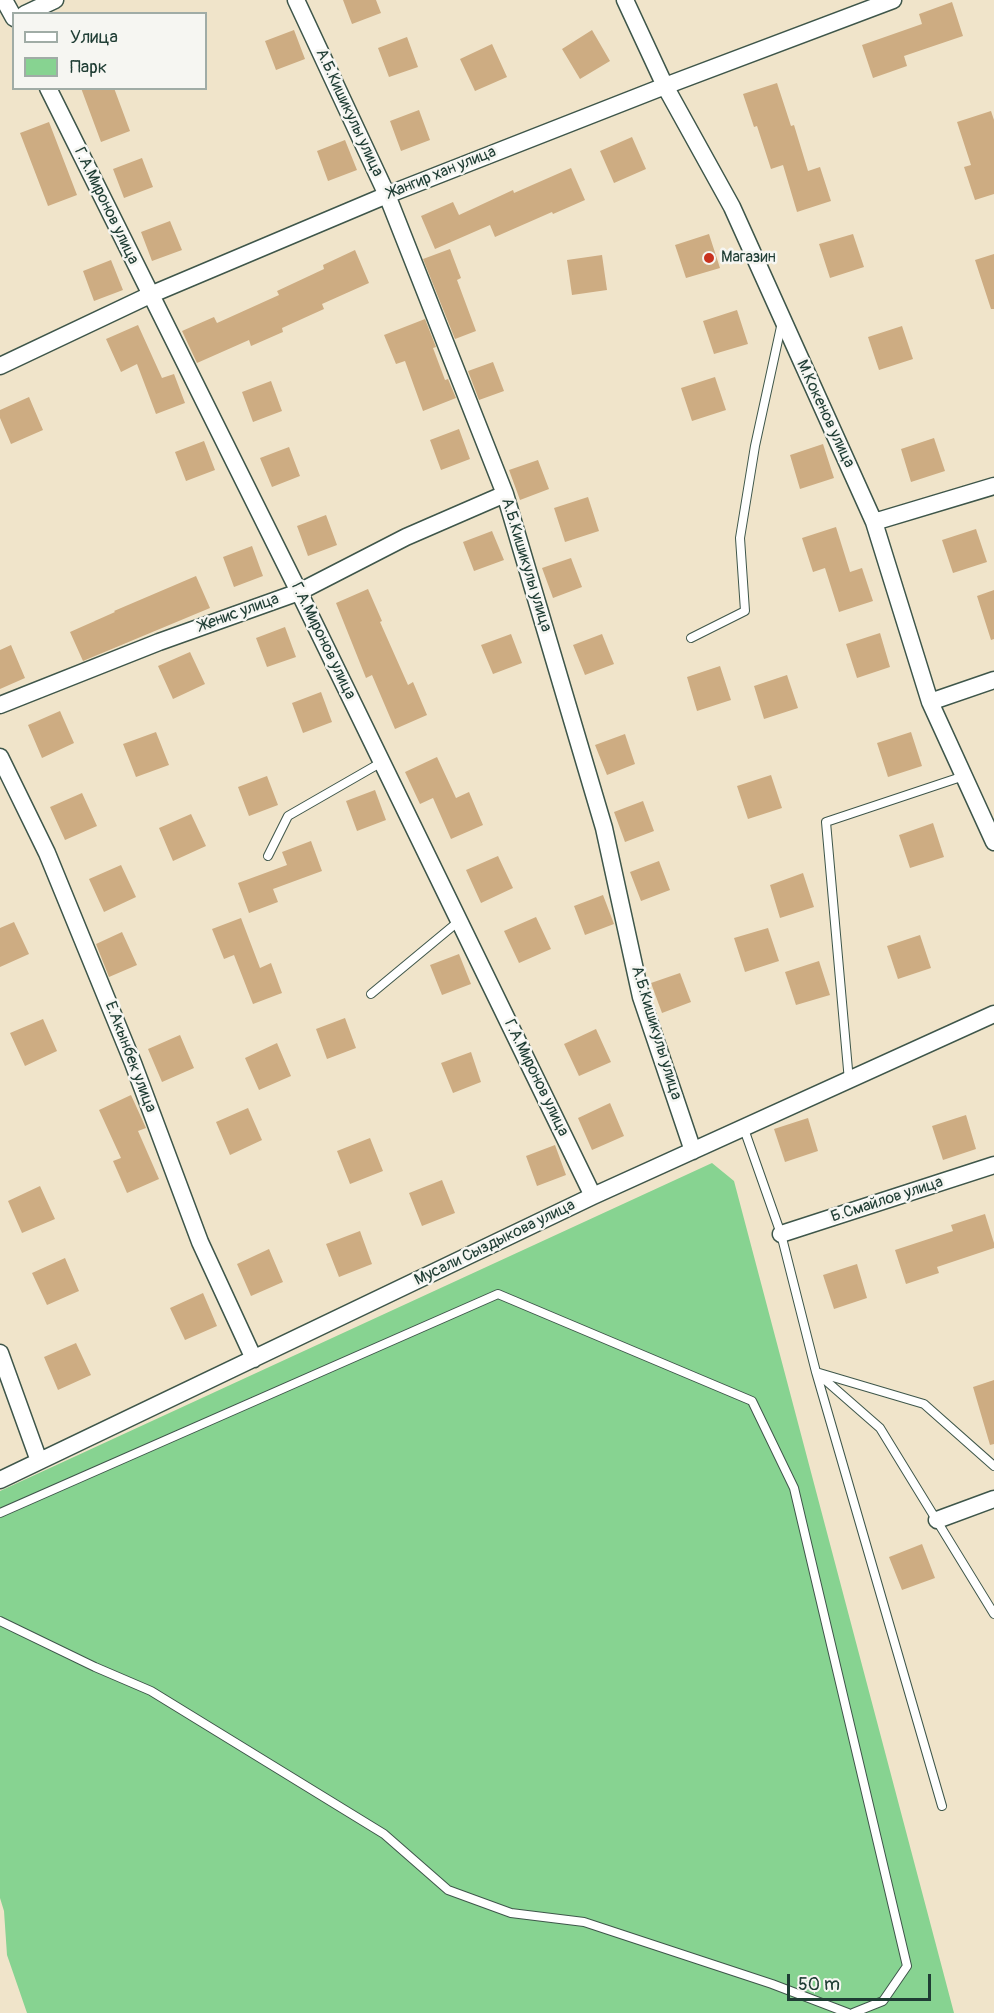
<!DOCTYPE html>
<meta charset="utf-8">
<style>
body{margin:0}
#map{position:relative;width:994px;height:2013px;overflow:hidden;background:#f0e4ca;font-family:Pangolin,sans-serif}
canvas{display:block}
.legend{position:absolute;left:12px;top:12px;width:195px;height:78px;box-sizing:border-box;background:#f6f6f2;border:2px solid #a0aca6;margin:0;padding:8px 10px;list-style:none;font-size:18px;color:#1f3d34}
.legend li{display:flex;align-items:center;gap:12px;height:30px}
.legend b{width:30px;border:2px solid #a0aca6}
.scale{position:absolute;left:787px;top:1974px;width:144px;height:27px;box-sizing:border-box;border:3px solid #1f3d34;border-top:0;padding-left:8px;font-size:18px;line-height:21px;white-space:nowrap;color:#1f3d34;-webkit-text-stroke:4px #f6f6f2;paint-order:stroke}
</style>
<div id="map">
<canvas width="994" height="2013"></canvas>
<ul class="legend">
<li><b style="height:8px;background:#fff"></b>Улица</li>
<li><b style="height:16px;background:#87d391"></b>Парк</li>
</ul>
<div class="scale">50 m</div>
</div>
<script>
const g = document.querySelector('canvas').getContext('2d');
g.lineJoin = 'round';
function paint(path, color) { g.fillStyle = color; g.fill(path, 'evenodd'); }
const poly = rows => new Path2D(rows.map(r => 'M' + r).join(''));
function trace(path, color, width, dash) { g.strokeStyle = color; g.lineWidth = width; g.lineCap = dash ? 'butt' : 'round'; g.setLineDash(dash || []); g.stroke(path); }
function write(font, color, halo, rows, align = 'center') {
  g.font = font + ' Pangolin,sans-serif'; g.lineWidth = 5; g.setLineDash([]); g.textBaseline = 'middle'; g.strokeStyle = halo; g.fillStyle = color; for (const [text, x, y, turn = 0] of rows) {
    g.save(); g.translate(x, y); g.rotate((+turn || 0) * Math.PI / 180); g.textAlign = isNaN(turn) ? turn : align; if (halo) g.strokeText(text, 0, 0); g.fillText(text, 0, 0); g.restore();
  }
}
paint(poly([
 [712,1163,734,1181,954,2013,27,2013,7,1955,4,1911,0,1898,0,1491]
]), '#87d391');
paint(poly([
 [343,0,376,0,381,13,352,24],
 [952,2,963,36,904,56,907,66,873,78,862,45,922,24,919,14],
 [294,30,305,59,276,70,265,41],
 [592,30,610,61,580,79,562,49],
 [407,37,418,67,389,77,378,48],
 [492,44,507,77,475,91,460,59],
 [777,83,791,126,794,125,808,171,820,167,831,201,797,212,783,165,771,169,757,126,754,127,743,94],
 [81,88,114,88,130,131,101,142],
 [419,110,430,140,401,151,390,121],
 [991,111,994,120,994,194,975,200,964,167,971,165,957,122],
 [49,122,77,195,48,206,20,133],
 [632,137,646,169,614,183,600,151],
 [345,140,357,170,328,181,317,151],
 [142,158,153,187,124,198,113,169],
 [571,168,585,200,553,214,552,212,495,237,490,225,435,249,421,216,453,202,459,215,513,190,514,193],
 [170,221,182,250,152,261,141,232],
 [709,234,720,268,686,278,675,245],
 [853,234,864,267,830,278,819,244],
 [450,249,461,278,457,280,476,331,455,339,423,259],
 [355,250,369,283,322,304,324,309,282,328,283,332,251,346,249,340,197,363,182,331,214,317,217,323,279,295,277,291,324,269,323,265],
 [994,254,994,309,991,309,975,260],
 [602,255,607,290,572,295,567,260],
 [111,260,123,290,94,301,83,271],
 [737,310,748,344,714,354,703,321],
 [425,319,436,347,433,348,445,380,448,379,456,398,423,411,405,361,396,364,384,335],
 [138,325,162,378,174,374,185,403,156,414,137,364,121,372,106,339],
 [902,326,913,359,879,370,868,337],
 [493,362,504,391,479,400,468,371],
 [715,377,726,410,692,421,681,388],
 [271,381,282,411,253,422,242,392],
 [29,397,43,430,11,444,0,418,0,410],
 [459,429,470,459,441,470,430,440],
 [934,438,945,471,911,482,901,449],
 [204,441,215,470,186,481,175,452],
 [823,444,834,478,800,489,790,455],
 [289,447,300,476,272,487,260,458],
 [538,460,549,489,520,500,509,470],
 [588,497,599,531,565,542,554,508],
 [326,515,337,545,308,556,297,526],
 [836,527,850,572,862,568,873,601,839,612,825,568,813,572,802,538],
 [976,529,987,562,953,573,942,540],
 [492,531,504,560,474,571,463,542],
 [252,546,263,576,234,587,223,557],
 [571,558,582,587,553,598,542,568],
 [196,576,210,608,83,661,70,632,115,612,114,611],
 [368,589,382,621,380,622,408,685,413,682,427,715,395,729,372,675,366,678,336,603],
 [994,590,994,639,991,640,977,596],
 [285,627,296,657,267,667,256,638],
 [880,633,890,667,857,678,846,644],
 [511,634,522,663,493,674,481,645],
 [602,634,614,664,585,675,573,645],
 [11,645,25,678,0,689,0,650],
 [190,652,205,684,173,699,158,666],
 [720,666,731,700,697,711,687,677],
 [787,675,798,708,764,719,754,686],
 [321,692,332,722,303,733,292,703],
 [60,711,74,743,42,758,28,725],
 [156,732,169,765,136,777,123,744],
 [911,732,922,766,888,777,877,743],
 [625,734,635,764,607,775,595,745],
 [437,757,456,798,469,792,483,825,451,839,433,798,420,804,405,772],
 [771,775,782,808,748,819,737,786],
 [267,776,278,805,249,816,238,787],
 [375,790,386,820,357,831,346,801],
 [82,793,97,826,65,840,50,807],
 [643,801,654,831,625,842,614,812],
 [191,814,206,846,173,861,159,828],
 [933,823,944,857,910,868,899,835],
 [311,841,322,871,273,889,278,902,249,913,238,883,287,865,282,852],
 [498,856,513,888,481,903,466,870],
 [659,861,670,890,641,901,630,872],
 [121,865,136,897,104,912,89,879],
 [803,873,814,907,780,918,770,885],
 [603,895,614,924,585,935,574,906],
 [536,917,551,949,519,963,504,931],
 [241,918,260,968,271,963,282,993,253,1004,234,955,224,959,212,929],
 [14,922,29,954,0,967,0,928],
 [768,928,779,961,745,972,734,938],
 [122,932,137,965,109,977,96,944],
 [920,935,931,968,898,979,887,946],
 [459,954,471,984,442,995,430,965],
 [819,961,830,995,796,1005,785,972],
 [680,973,691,1002,662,1013,651,983],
 [345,1018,356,1048,327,1059,316,1029],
 [43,1019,57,1051,25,1066,10,1033],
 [596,1029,611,1062,579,1076,564,1044],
 [180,1035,194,1068,162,1082,148,1049],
 [277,1043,291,1076,259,1090,245,1058],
 [471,1052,481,1082,453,1093,441,1063],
 [131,1095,146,1128,138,1131,159,1179,127,1193,113,1161,121,1158,99,1110],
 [610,1103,624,1136,592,1150,578,1118],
 [248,1108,262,1140,230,1155,216,1122],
 [966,1115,976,1149,943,1160,932,1126],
 [808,1118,818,1151,785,1162,774,1129],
 [370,1138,383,1171,350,1184,337,1151],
 [555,1145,566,1175,537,1186,526,1156],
 [442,1180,455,1213,422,1226,409,1193],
 [40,1186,55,1219,22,1233,8,1201],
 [985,1214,994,1243,994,1248,937,1267,939,1273,906,1284,895,1250,953,1231,951,1225],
 [360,1231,372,1264,339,1277,326,1244],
 [269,1249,283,1282,251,1296,237,1264],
 [65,1258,79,1291,47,1305,32,1273],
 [857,1264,867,1298,834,1309,823,1275],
 [203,1293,217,1326,185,1340,170,1308],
 [76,1343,91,1375,58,1390,44,1357],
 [994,1380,994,1444,990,1445,973,1387],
 [922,1544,935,1578,902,1590,889,1557]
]), '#cdac82');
const lane = poly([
 [691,638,745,611,740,538,755,446,782,322],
 [268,856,288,816,382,762],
 [371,994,459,921],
 [849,1081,826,822,964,776],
 [744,1129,781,1234,816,1372,942,1806],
 [994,1466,924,1404,816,1372,880,1428,994,1614],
 [0,1513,498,1294,752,1401,794,1488,907,1966,883,2001,853,2013],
 [0,1621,95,1667,151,1691,384,1834,448,1890,511,1913,584,1922,772,1984,848,2013]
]);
const street = poly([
 [4,0,14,18],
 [296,0,387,195,505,494,604,828,641,997,693,1151],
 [625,0,665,86,732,207,874,522,930,702,994,842],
 [25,14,55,0],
 [48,88,299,592,593,1196],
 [0,366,150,295,387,195,665,86,893,0],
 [874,522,994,486],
 [930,702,994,680],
 [0,705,159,642,299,592,406,537,505,494],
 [0,757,47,853,133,1063,200,1242,254,1359],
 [781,1234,994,1165],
 [0,1353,39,1461],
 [0,1480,593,1196,994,1014],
 [937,1520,994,1499]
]);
trace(lane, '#3e564a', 10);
trace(street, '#3e564a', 19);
trace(lane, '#fff', 8);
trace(street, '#fff', 16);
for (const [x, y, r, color] of [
 [709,258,6,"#c8321e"]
]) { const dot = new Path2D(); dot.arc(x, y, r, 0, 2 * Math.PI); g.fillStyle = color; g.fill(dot); trace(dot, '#f6f6f2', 2); }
write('16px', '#1f3d34', '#f6f6f2', [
 ["А.Б.Кишикулы улица",349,113,65],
 ["Жангир хан улица",442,173,-22],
 ["Г.А.Миронов улица",106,206,64],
 ["М.Кокенов улица",825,414,65],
 ["А.Б.Кишикулы улица",526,565,73],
 ["Женис улица",239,613,-20],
 ["Г.А.Миронов улица",323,641,64],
 ["А.Б.Кишикулы улица",656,1033,73],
 ["Е.Акынбек улица",130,1057,69],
 ["Г.А.Миронов улица",536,1078,64],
 ["Б.Смайлов улица",887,1200,-18],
 ["Мусали Сыздыкова улица",495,1243,-26]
]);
write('16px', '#1f3d34', '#f6f6f2', [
 ["Магазин",721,258]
], 'left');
</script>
